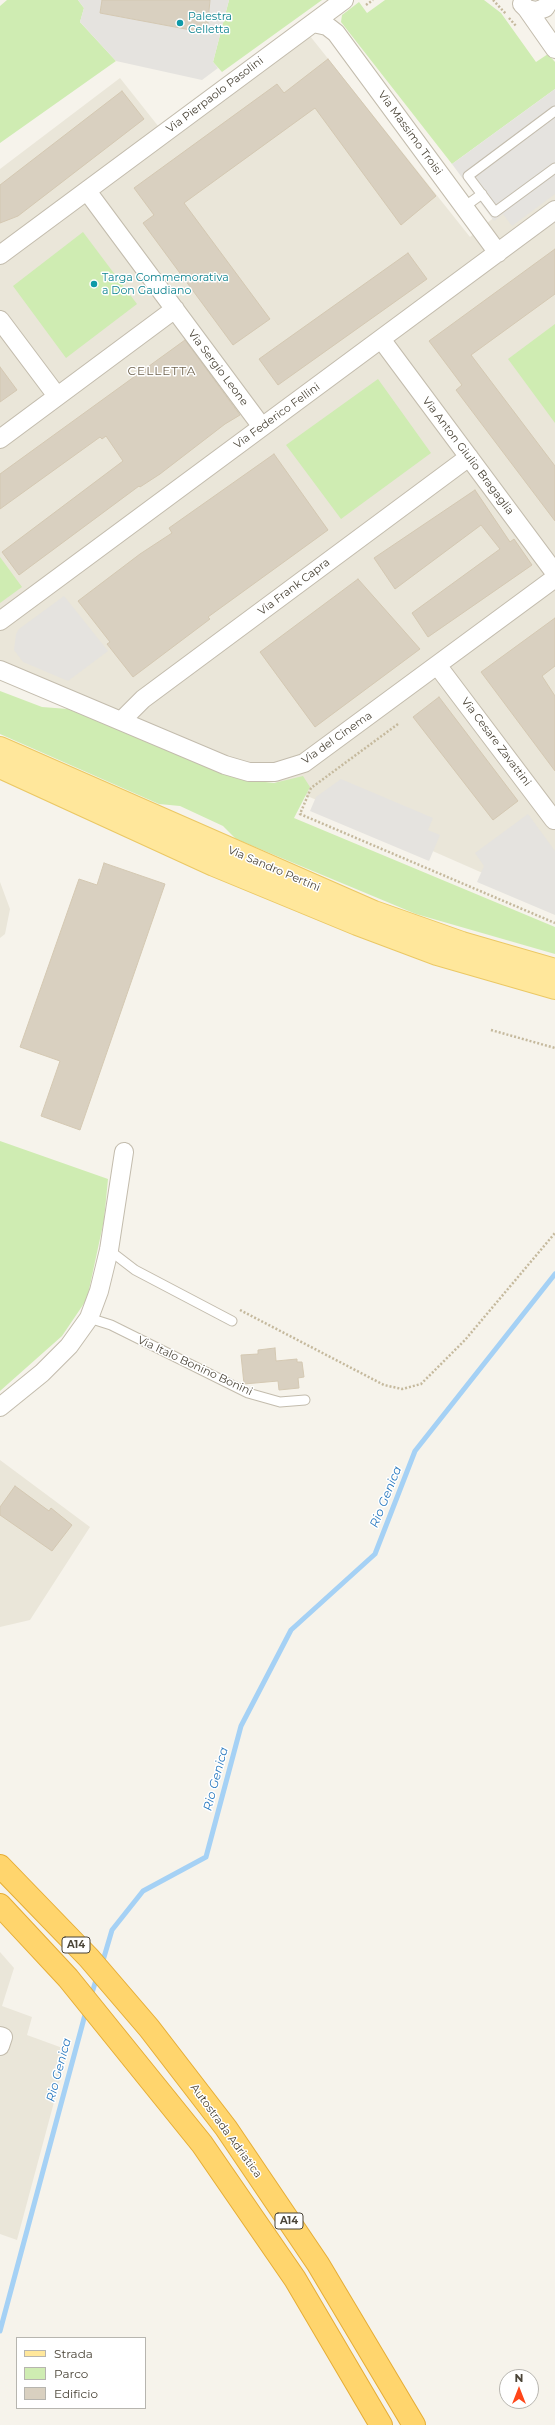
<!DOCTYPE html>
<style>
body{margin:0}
#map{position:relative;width:555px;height:2425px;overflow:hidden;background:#f6f3eb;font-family:Montserrat,sans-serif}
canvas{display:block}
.legend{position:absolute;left:16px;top:2337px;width:130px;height:72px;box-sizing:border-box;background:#fff;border:1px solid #b7b5af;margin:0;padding:5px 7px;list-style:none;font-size:12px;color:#4b4538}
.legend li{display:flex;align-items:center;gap:8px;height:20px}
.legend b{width:20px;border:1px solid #b7b5af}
.north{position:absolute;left:499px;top:2369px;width:40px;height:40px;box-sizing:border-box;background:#fff;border:1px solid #b7b5af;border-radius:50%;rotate:0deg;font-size:11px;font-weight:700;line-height:16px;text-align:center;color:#4b4538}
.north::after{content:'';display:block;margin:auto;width:14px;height:18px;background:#ff4619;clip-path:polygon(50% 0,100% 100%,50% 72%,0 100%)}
</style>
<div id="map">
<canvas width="555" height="2425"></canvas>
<ul class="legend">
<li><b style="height:5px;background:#ffe79b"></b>Strada</li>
<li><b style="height:11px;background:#cfecb2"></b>Parco</li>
<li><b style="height:11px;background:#d9d0c0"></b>Edificio</li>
</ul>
<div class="north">N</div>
</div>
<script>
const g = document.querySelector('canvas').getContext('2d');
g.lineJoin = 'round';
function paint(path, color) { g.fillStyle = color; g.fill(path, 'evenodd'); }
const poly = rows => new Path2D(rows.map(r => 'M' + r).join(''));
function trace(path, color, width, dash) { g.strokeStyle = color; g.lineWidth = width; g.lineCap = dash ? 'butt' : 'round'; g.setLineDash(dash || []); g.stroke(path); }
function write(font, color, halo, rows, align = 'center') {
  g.font = font + ' Montserrat,sans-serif'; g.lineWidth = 3; g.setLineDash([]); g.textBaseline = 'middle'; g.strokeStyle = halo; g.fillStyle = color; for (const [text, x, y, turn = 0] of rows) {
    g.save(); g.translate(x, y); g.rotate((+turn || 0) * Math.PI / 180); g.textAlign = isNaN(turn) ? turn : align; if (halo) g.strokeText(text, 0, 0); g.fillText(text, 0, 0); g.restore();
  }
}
paint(poly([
 [310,36,470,237,555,168,555,875,535,896,0,661,0,169,120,78,170,141],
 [0,882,10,909,5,934,0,938],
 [0,1460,90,1527,30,1620,0,1627],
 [0,1952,14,1968,2,2006,32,2017,27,2035,68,2050,17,2240,0,2234]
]), '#eae6d9');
paint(poly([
 [7,0,78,0,84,8,80,22,116,61,0,143,0,6],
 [229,0,322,0,222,72,213,62],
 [385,0,484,0,501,13,536,62,548,54,555,62,555,89,452,164,341,22,342,15,359,2,367,13],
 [83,232,137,304,66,358,13,286],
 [555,324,555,423,508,359],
 [378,379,431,453,341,519,286,445],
 [0,557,22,587,0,603],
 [0,691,42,707,68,709,239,779,274,783,303,776,310,787,294,818,555,927,555,954,416,914,236,839,223,826,180,806,159,804,0,734],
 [0,1141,108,1179,104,1220,87,1299,62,1336,0,1391]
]), '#cfecb2');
paint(poly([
 [78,0,102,0,100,13,207,32,210,0,229,0,213,62,218,68,202,80,116,61,80,22,84,8],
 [555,89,555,194,512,226,503,214,494,221,452,164],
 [64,596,108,651,68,681,23,662,14,650,16,634,19,629],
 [341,779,433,818,428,830,440,835,429,861,310,811,316,797],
 [528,814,555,851,555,915,477,882,484,866,475,853]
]), '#e5e3df');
trace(poly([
 [102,1964,112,1930,143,1891,206,1857,241,1726,291,1630,375,1554,415,1451,555,1274],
 [91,1996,97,1977],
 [0,2331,86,2011]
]), '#a5d1f5', 5);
const building = poly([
 [102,0,210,0,207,33,100,13,102,0],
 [328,59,436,196,401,225,315,108,184,203,270,319,233,345,143,223,154,215,134,188,277,84,284,93,328,59],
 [122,91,144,119,18,216,0,223,0,185,122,91],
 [555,249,555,294,471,355,555,466,555,521,456,390,462,385,429,341,555,249],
 [408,253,427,279,278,385,259,359,408,253],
 [185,340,240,415,225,424,160,474,140,487,139,486,19,575,2,552,123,461,106,436,102,439,100,437,0,509,0,474,185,340],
 [0,367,17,390,0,402,0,367],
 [274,454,328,530,208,617,210,619,133,677,107,644,110,642,78,601,140,554,172,533,169,528,274,454],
 [475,490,510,542,514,539,532,565,428,637,412,613,500,549,481,525,395,589,374,558,475,490],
 [358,579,420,649,315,727,260,652,358,579],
 [555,618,555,666,542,676,555,696,555,771,481,672,555,618],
 [439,697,518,801,493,820,413,717,439,697],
 [104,863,165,884,80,1130,41,1116,60,1061,20,1047,79,879,97,885,104,863],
 [275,1348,276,1361,297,1359,297,1362,302,1362,304,1377,298,1378,299,1388,279,1390,278,1381,244,1384,241,1355,258,1354,258,1350,275,1348],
 [15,1486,49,1511,51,1508,72,1525,52,1551,0,1515,0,1507,15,1486]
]);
paint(building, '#d9d0c0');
trace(building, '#d4c8b2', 1);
const lane = poly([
 [555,111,468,176,495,212,555,168],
 [464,207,482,194],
 [109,1250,135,1270,232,1321],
 [89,1318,111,1325,248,1393,280,1402,305,1400]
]);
const street = poly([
 [522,4,527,9,536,11,545,8,550,0],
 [527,9,555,49],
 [313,23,327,26,336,33,498,253],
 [87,191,262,427],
 [0,255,344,0],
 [0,320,57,396],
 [381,339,555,573],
 [0,439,175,309],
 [0,621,555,210],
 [437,665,554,820],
 [0,670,225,765,249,772,275,772,304,763,555,578],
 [121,721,143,699,469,457],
 [0,1407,42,1373,69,1346,89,1318,99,1291,109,1250,124,1152],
 [0,2036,3,2037,0,2046]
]);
const primary = poly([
 [0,748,374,912,462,943,555,970],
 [0,767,214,865,357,924,437,954,555,988]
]);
const highway = poly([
 [0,1866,89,1958,149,2028,226,2128,318,2264,414,2425],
 [0,1905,68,1978,202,2144,295,2279,381,2425]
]);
trace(lane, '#c3bcad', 11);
trace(street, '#c3bcad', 20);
trace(primary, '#ebc864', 24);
trace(highway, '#e6ad35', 24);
trace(poly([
 [493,0,506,14],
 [366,5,373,0],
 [509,18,516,26],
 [398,724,311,788,300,814,555,923],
 [491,1030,555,1048],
 [240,1310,384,1385,402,1389,421,1384,465,1340,555,1233]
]), '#c5b99d', 2.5, [2, 2]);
trace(lane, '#fff', 9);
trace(street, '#fff', 18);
trace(primary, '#ffe79b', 22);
trace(highway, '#ffd56d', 22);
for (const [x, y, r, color] of [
 [180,23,4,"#0f9aa8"],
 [94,284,4,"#0f9aa8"]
]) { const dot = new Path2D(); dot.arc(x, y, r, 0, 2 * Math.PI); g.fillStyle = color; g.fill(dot); trace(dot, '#fff', 1.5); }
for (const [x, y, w] of [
 [76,1945,28],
 [289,2221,28]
]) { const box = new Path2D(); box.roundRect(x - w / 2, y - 8, w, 16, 3); g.fillStyle = '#fff'; g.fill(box); trace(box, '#4b4538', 1); }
write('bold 10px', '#4b4538', null, [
 ["A14",76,1945],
 ["A14",289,2221]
]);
write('11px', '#0d838f', '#fff', [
 ["Palestra",188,17],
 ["Celletta",188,30],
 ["Targa Commemorativa",102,278],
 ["a Don Gaudiano",102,291]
], 'left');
write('11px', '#4b4538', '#fff', [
 ["Via Pierpaolo Pasolini",215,95,-37],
 ["Via Massimo Troisi",410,133,54],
 ["Via Sergio Leone",218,368,53],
 ["Via Federico Fellini",277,416,-36],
 ["Via Anton Giulio Bragaglia",468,456,53],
 ["Via Frank Capra",294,587,-37],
 ["Via del Cinema",337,738,-35],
 ["Via Cesare Zavattini",496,742,53],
 ["Via Sandro Pertini",274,869,23],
 ["Via Italo Bonino Bonini",195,1366,25],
 ["Autostrada Adriatica",226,2131,54]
]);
g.letterSpacing = '1px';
write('12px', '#6f634e', '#fff', [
 ["CELLETTA",162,371]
]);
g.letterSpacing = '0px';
write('italic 12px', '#2979bf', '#fff', [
 ["Rio Genica",386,1497,-68],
 ["Rio Genica",216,1779,-75],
 ["Rio Genica",59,2070,-75]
]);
</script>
